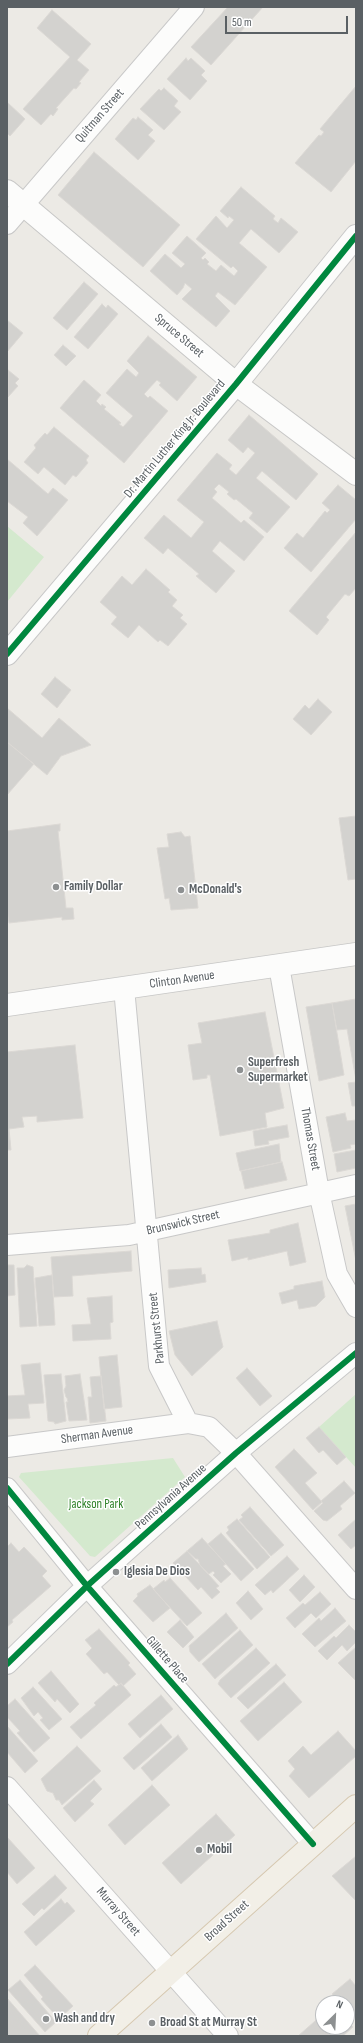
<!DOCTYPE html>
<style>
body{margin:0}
#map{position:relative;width:363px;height:2043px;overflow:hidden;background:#eceae5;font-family:"Sofia Sans Condensed",sans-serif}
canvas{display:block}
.frame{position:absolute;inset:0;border:8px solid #5a6064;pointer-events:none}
.north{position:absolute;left:315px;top:1995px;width:40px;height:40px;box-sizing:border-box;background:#fff;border:1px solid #bdbfc1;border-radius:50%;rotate:24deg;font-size:11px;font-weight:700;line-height:16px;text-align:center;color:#5a6064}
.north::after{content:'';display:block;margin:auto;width:14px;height:18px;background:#8d9091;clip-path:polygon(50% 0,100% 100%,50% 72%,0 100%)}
.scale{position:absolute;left:225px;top:16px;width:123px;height:18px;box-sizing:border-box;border:2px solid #5a6064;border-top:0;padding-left:5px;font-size:12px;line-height:14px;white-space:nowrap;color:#5a6064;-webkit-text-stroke:3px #fff;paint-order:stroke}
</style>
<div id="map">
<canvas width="363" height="2043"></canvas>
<div class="frame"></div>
<div class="north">N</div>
<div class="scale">50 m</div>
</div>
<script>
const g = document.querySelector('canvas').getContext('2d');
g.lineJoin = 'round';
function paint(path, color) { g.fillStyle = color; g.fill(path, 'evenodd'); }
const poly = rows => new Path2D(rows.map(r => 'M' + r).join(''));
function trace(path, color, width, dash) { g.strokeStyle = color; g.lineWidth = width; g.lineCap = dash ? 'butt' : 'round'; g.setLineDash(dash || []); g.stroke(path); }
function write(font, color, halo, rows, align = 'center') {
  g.font = font + ' "Sofia Sans Condensed",sans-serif'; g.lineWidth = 3; g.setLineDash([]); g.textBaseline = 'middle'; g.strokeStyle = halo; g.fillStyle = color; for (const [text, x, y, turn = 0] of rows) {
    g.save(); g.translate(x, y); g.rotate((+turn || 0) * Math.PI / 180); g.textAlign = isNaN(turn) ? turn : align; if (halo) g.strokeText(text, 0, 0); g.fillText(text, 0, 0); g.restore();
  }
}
paint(poly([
 [7,526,44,557,7,602],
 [356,1394,356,1468,319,1427],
 [173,1458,185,1477,95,1557,90,1556,19,1477,21,1473]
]), '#d4e9ce');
const building = poly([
 [228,7,263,7,211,65,191,47,228,7],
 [52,10,91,44,77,60,89,70,79,82,81,83,76,89,74,88,56,108,58,109,53,116,51,114,41,125,23,109,70,57,37,28,52,10],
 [186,58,188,61,191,58,205,71,201,75,207,81,190,100,167,79,186,58],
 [356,86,356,161,331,192,295,163,319,135,321,136,324,132,320,129,356,86],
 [164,88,178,101,174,106,181,112,164,130,140,109,159,89,161,91,164,88],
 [7,102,25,119,10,136,7,133,7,102],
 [138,117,153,130,148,135,155,141,138,160,115,139,133,118,136,120,138,117],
 [94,152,180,225,143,267,58,195,94,152],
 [241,187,275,216,273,219,278,223,281,218,298,232,279,253,251,229,239,243,267,267,235,305,218,292,215,296,230,311,216,327,182,299,192,289,185,283,183,288,177,295,150,271,165,254,181,268,185,264,172,253,187,236,206,253,201,258,203,260,205,258,209,262,207,264,216,271,221,265,234,276,238,271,233,266,231,268,196,239,216,216,227,228,234,220,229,216,228,218,220,211,241,187],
 [84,282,98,294,67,330,53,318,84,282],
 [102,304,106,308,108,305,118,314,88,349,74,337,102,304],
 [7,320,23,333,7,352,7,320],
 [148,336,197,377,177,401,159,385,161,383,157,380,144,394,148,398,150,396,168,411,124,463,60,408,84,380,101,395,96,401,101,406,102,404,106,407,104,409,121,423,119,424,123,427,133,416,106,393,127,369,136,377,139,373,127,361,148,336],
 [63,345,76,356,66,366,54,355,63,345],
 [8,370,19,379,15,383,18,386,8,397,8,370],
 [249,415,318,474,296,500,262,471,256,478,290,507,267,533,249,518,253,513,236,499,234,500,227,494,229,492,219,484,214,489,217,492,212,498,241,523,244,520,264,537,244,561,220,541,212,551,235,571,216,593,196,576,199,574,168,548,163,554,144,538,164,515,191,538,204,522,177,500,217,453,232,465,229,469,236,475,255,453,248,447,243,453,228,440,249,415],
 [54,427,89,456,86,460,88,463,76,477,73,475,65,485,44,467,38,474,24,462,36,448,34,445,45,433,47,435,54,427],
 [7,459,48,494,53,488,68,500,37,536,23,523,28,517,7,501,7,459],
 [338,485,356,500,356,519,311,572,284,548,297,533,303,538,325,511,327,513,330,510,322,503,338,485],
 [356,532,356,588,349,596,345,594,326,617,329,620,317,635,289,611,356,532],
 [146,569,170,590,168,592,177,600,172,606,183,615,180,618,187,624,168,646,160,640,158,642,139,625,128,638,111,624,117,617,100,602,122,576,132,585,146,569],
 [55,677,71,690,57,708,41,694,55,677],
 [318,699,332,712,311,735,293,719,305,705,309,709,318,699],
 [7,708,42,738,59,718,91,745,61,756,47,775,7,742,7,708],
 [7,742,34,764,7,795,7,742],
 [356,816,356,879,348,880,339,818,356,816],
 [60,824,60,831,58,831,66,908,73,908,74,919,62,920,62,917,9,923,7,910,7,831,60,824],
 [181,832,185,837,190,836,198,908,171,910,169,898,165,899,157,848,169,847,167,834,181,832],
 [356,999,356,1080,347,1029,337,1030,332,1003,356,999],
 [332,1003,344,1075,319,1081,306,1007,332,1003],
 [265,1012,284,1108,265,1113,267,1127,220,1136,210,1075,207,1075,207,1078,193,1080,188,1045,202,1043,198,1023,265,1012],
 [75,1045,83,1118,37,1122,37,1116,22,1117,24,1127,9,1129,11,1150,7,1150,7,1052,75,1045],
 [356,1082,356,1106,352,1106,348,1083,356,1082],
 [345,1113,347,1121,356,1120,356,1144,350,1145,351,1148,333,1152,326,1117,345,1113],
 [287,1125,289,1137,268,1141,269,1144,255,1146,253,1131,287,1125],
 [279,1144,281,1162,240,1171,236,1153,279,1144],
 [356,1150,356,1168,337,1172,334,1154,356,1150],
 [282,1162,287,1180,245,1189,241,1171,282,1162],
 [356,1204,356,1261,345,1206,356,1204],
 [298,1223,306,1262,290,1266,287,1251,248,1260,248,1257,232,1261,228,1240,270,1233,270,1230,298,1223],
 [131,1251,132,1271,72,1276,73,1296,54,1297,51,1257,131,1251],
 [7,1265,14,1265,15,1295,7,1296,7,1265],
 [27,1265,33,1267,37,1326,20,1327,17,1268,24,1268,27,1265],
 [201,1268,202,1275,205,1274,206,1282,169,1288,168,1270,201,1268],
 [52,1275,55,1325,39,1326,35,1278,52,1275],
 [322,1281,325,1297,316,1306,299,1309,297,1300,282,1304,279,1293,294,1289,294,1286,322,1281],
 [112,1296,113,1322,110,1323,111,1339,73,1341,72,1325,91,1324,87,1298,112,1296],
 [217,1321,223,1347,192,1376,175,1355,169,1331,217,1321],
 [117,1355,122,1407,104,1409,99,1357,117,1355],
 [40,1363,44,1403,28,1404,30,1418,7,1419,7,1396,25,1395,21,1365,40,1363],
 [247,1368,272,1396,260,1406,236,1378,247,1368],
 [61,1374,66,1421,55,1424,54,1422,48,1421,44,1375,61,1374],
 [80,1374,87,1420,69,1421,66,1402,68,1402,67,1398,66,1397,64,1390,66,1386,65,1376,80,1374],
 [101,1376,106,1421,90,1423,88,1397,92,1397,90,1377,101,1376],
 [319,1427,346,1457,337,1465,323,1450,319,1453,306,1438,319,1427],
 [294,1449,317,1473,305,1483,322,1502,313,1510,275,1467,294,1449],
 [344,1481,355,1493,340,1506,342,1509,327,1521,323,1520,314,1511,323,1503,321,1501,344,1481],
 [250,1507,284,1545,271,1556,239,1520,243,1517,241,1515,250,1507],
 [237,1519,270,1557,257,1569,226,1533,229,1530,227,1527,237,1519],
 [356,1519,356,1545,351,1549,338,1535,356,1519],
 [221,1533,254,1569,241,1581,208,1544,221,1533],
 [202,1538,226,1564,223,1566,231,1574,221,1583,213,1575,215,1573,213,1571,209,1574,200,1565,198,1559,196,1559,187,1551,202,1538],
 [11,1543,19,1552,24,1547,47,1571,42,1576,51,1586,12,1620,13,1622,7,1627,7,1547,11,1543],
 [187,1551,219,1586,216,1588,220,1592,212,1599,201,1587,198,1590,173,1563,187,1551],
 [287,1556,299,1569,273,1593,271,1590,265,1595,255,1585,287,1556],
 [304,1575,315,1587,300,1602,289,1590,304,1575],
 [170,1578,202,1613,187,1626,153,1589,164,1580,165,1582,170,1578],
 [150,1585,170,1608,153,1622,133,1601,138,1596,137,1594,150,1585],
 [248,1591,263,1609,251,1620,236,1603,248,1591],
 [320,1592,331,1604,316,1618,311,1613,295,1628,286,1618,303,1603,305,1605,320,1592],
 [335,1608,346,1621,315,1647,302,1634,319,1618,321,1621,335,1608],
 [226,1613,238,1628,199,1662,190,1652,189,1646,226,1613],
 [180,1620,194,1637,183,1648,167,1632,180,1620],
 [349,1625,356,1632,356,1642,347,1651,342,1645,327,1660,318,1651,334,1636,336,1638,349,1625],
 [99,1629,130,1663,128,1665,136,1674,123,1686,121,1683,119,1685,107,1672,104,1674,86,1654,92,1648,85,1640,99,1629],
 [240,1630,253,1645,215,1679,202,1664,240,1630],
 [356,1647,356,1681,338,1663,356,1647],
 [256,1648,270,1663,231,1698,218,1684,220,1680,256,1648],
 [276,1664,286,1675,248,1709,237,1698,276,1664],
 [51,1671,79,1704,70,1713,57,1699,55,1702,38,1683,51,1671],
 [284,1682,302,1702,258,1741,240,1721,284,1682],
 [121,1683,131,1695,81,1739,70,1727,96,1705,94,1703,114,1685,116,1687,121,1683],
 [33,1687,62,1719,49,1730,40,1720,43,1718,38,1712,34,1716,21,1698,33,1687],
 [161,1695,173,1709,140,1738,128,1724,161,1695],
 [15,1699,50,1738,34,1752,17,1733,20,1731,7,1717,7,1706,15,1699],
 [161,1724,172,1737,134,1770,123,1758,161,1724],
 [7,1726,38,1761,25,1773,7,1752,7,1726],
 [338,1731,356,1751,356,1756,309,1798,289,1776,295,1769,288,1761,303,1746,311,1755,338,1731],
 [178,1735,188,1749,152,1781,141,1768,178,1735],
 [77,1746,101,1771,62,1805,59,1800,56,1800,53,1793,47,1791,41,1779,77,1746],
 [94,1780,102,1789,90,1801,94,1804,75,1822,63,1808,94,1780],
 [152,1785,170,1805,125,1845,108,1825,152,1785],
 [216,1814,235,1835,181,1884,162,1863,216,1814],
 [7,1837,35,1868,17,1884,7,1872,7,1837],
 [356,1856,356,1901,332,1876,356,1856],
 [55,1875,67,1888,44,1910,42,1908,34,1916,22,1904,55,1875],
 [61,1899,65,1904,67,1902,75,1911,36,1946,24,1932,61,1899],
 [35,1965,73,2006,59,2019,41,1999,43,1997,24,1975,35,1965],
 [350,1979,356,1986,356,2019,347,2010,347,2003,341,2003,332,1994,350,1979],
 [20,1980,56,2022,45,2032,8,1990,20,1980],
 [7,1998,40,2036,7,2036,7,1998],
 [323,2014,323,2027,347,2027,347,2020,353,2027,343,2036,298,2036,323,2014]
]);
paint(building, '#d3d2cf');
trace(building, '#dbd8d4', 1);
const minor = poly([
 [7,224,194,7],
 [279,966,319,1192,337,1274,356,1307],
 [124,988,159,1366,188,1423],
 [7,1245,129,1235,356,1185],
 [7,1447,188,1423,209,1427,236,1453,356,1589],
 [7,1488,87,1586,313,1844],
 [7,1664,87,1586,236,1453,356,1353],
 [7,1787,228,2036]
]);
const tertiary = poly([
 [7,654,236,384,356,236]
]);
const secondary = poly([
 [7,191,236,384,356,474],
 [7,1005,356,954]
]);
const primary = poly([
 [99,2036,356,1806]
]);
trace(minor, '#c8c8c8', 22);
trace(tertiary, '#c8c8c8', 24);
trace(secondary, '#c7c7c6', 24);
trace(primary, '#d6c8b0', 24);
trace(minor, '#fcfcfb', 20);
trace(tertiary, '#fcfcfb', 22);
trace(secondary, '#fcfcfb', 22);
trace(primary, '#f2efe7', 22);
trace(poly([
 [7,654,236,384,356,236],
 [7,1488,87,1586,313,1844],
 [7,1664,87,1586,236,1453,356,1353]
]), '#00873e', 6);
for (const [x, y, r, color] of [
 [56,887,4,"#8d9091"],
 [181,890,4,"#8d9091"],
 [240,1070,4,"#8d9091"],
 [116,1572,4,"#8d9091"],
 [199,1850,4,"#8d9091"],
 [46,2019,4,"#8d9091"],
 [152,2023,4,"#8d9091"]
]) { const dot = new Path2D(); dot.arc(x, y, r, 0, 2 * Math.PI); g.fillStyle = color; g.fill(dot); trace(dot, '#fff', 1.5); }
write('13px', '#5a6064', '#fff', [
 ["Quitman Street",100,116,-49],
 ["Spruce Street",179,336,40],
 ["Dr. Martin Luther King Jr. Boulevard",175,439,-50],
 ["Clinton Avenue",182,980,-8],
 ["Thomas Street",310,1139,80],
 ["Brunswick Street",183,1223,-13],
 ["Parkhurst Street",157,1328,-96],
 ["Sherman Avenue",97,1435,-8],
 ["Pennsylvania Avenue",171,1497,-42],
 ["Gillette Place",167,1660,49],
 ["Murray Street",118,1912,49],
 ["Broad Street",227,1921,-42]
]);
write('bold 13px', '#5a6064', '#fff', [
 ["Family Dollar",64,887],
 ["McDonald's",189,890],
 ["Superfresh",248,1063],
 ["Supermarket",248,1078],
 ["Iglesia De Dios",124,1572],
 ["Mobil",207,1850],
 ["Wash and dry",54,2019],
 ["Broad St at Murray St",160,2023]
], 'left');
write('13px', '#30822b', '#fff', [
 ["Jackson Park",96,1505]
]);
</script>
